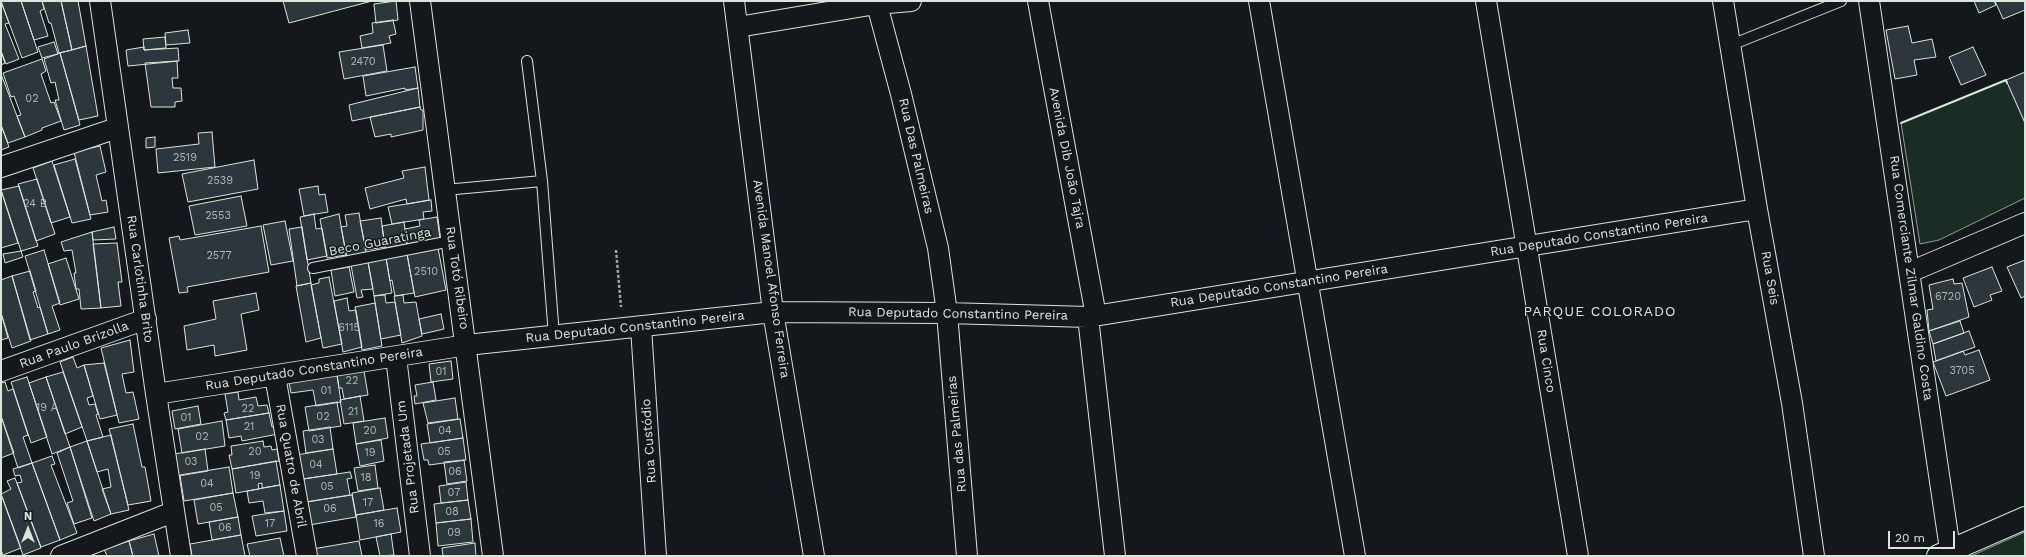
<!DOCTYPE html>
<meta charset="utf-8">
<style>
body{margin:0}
#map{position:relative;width:2026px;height:557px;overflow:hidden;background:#14181c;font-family:"Work Sans",sans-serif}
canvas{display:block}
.frame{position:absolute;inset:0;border:2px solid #d8e6dc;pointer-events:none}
.north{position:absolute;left:8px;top:509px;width:40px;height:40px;-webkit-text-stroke:3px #14181c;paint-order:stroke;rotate:0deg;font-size:11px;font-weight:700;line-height:16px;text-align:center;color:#d8e6dc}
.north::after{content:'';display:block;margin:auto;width:14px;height:18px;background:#d8e6dc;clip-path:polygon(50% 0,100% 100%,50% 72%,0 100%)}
.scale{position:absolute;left:1888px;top:531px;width:67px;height:18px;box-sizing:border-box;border:2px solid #d8e6dc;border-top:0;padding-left:5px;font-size:12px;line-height:14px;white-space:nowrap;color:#d8e6dc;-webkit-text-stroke:3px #14181c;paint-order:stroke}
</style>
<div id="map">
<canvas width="2026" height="557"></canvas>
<div class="frame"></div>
<div class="north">N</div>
<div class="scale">20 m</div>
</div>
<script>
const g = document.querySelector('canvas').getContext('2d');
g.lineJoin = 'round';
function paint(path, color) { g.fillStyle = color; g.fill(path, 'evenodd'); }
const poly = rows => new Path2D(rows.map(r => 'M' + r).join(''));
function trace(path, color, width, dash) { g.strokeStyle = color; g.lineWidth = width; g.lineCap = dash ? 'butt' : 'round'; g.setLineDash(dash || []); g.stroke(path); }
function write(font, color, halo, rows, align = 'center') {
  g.font = font + ' "Work Sans",sans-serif'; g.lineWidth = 3; g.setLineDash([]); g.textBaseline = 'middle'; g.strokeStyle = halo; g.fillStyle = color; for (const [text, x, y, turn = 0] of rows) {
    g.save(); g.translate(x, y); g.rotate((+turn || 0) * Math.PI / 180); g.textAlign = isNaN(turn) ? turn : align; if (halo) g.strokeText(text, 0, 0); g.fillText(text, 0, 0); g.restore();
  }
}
const green = poly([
 [2006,80,2025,123,2025,198,1939,240,1920,244,1901,123,2006,80],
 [2025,532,2025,556,1971,556,2025,532]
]);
paint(green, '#1a2d24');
trace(green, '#939e99', 1);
const building = poly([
 [1,1,21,1,38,52,22,58,1,1],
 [21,1,42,1,44,9,40,11,48,36,34,40,21,1],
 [42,1,61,1,72,50,59,53,51,23,49,23,42,1],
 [61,1,78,1,86,46,72,50,61,1],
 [283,1,372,1,289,23,283,1],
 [396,1,398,20,376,23,374,4,396,1],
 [1974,1,1994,1,1996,5,1979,13,1974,1],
 [1995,1,2025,1,2025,10,2003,19,1995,1],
 [1,2,9,23,5,24,19,59,6,64,1,51,1,2],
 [393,20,396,34,389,36,391,43,362,48,360,36,373,33,372,23,393,20],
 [1908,26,1912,43,1932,39,1936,57,1914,60,1917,75,1895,79,1886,30,1908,26],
 [188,30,190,43,166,45,165,33,188,30],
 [165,37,166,48,144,50,143,39,165,37],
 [54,42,58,54,42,58,38,47,54,42],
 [383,45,387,71,344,79,339,52,383,45],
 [86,46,98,116,79,120,60,53,86,46],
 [144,47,144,50,178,48,179,61,128,66,126,50,144,47],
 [1973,47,1986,75,1961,85,1949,57,1973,47],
 [1,51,5,63,1,65,1,51],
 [60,53,80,125,64,130,55,100,59,100,55,82,51,83,44,59,60,53],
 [42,59,46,71,41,74,51,103,54,102,61,121,42,128,42,130,25,137,17,116,21,115,14,96,11,97,3,73,42,59],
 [177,61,178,78,172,78,173,88,181,88,182,101,175,102,175,107,151,107,145,63,177,61],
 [415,67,418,88,405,90,405,88,366,96,363,76,415,67],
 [2025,72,2025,123,2006,80,2025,72],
 [1,74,25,137,8,143,1,125,1,74],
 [418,88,420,107,352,121,349,105,418,88],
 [420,107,421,110,423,110,423,130,391,137,391,134,375,137,370,117,420,107],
 [1,125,9,147,1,150,1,125],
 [212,132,215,167,158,173,156,149,199,144,198,133,212,132],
 [155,137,155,147,146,148,146,138,155,137],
 [100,146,106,172,96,175,102,201,106,200,108,212,90,215,74,152,100,146],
 [75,159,91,219,72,223,54,165,75,159],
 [254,160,258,189,188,202,182,174,254,160],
 [52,161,70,217,51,223,33,168,52,161],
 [425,167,429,200,407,204,406,199,370,209,365,188,404,178,402,171,425,167],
 [37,179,55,234,36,241,18,184,37,179],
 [19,186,38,246,21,251,1,190,19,186],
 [318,186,319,195,325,194,328,212,304,216,299,189,318,186],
 [1,190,18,243,1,248,1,190],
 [241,196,247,226,195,235,189,206,241,196],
 [431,200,432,211,423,212,424,219,392,224,388,207,431,200],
 [359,213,366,254,347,257,341,227,347,226,345,215,359,213],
 [314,214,316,229,322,228,327,256,307,260,300,217,314,214],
 [339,214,346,255,327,258,320,219,339,214],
 [437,217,440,238,407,244,405,229,420,226,419,220,437,217],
 [381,218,385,247,366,250,360,221,381,218],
 [285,221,293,261,271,265,263,225,285,221],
 [404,222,407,244,385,248,382,226,404,222],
 [261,226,269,272,187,287,188,292,179,293,169,238,179,236,180,240,261,226],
 [114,227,116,239,93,240,92,232,114,227],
 [302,227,311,283,297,286,289,229,302,227],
 [92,232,101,308,81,309,79,289,76,289,74,273,76,273,72,250,64,251,61,242,92,232],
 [117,243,122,282,118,282,121,306,101,308,93,244,117,243],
 [438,248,446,290,415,297,407,254,438,248],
 [44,250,60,303,52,306,60,330,48,334,25,256,44,250],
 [21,251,23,257,5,263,3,254,21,251],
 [407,254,414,293,395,296,392,280,390,281,386,258,407,254],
 [66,258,79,299,60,305,48,264,66,258],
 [386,258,392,293,374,296,368,262,386,258],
 [2025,260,2025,296,2021,298,2007,267,2025,260],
 [368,262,373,289,361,290,363,297,357,298,351,265,368,262],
 [349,267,354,292,335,296,331,270,349,267],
 [1992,267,2002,291,1990,295,1992,300,1974,307,1963,278,1992,267],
 [30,271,36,291,33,292,38,308,40,307,48,334,30,340,12,276,30,271],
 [12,276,31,341,12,348,1,313,1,280,12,276],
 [329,277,342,344,323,348,311,285,319,283,319,279,329,277],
 [1953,279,1954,284,1962,283,1969,317,1929,331,1927,310,1933,309,1929,285,1953,279],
 [311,283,321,338,306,342,296,286,311,283],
 [256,293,259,310,241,314,247,350,215,356,214,345,187,350,184,326,216,319,213,301,256,293],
 [385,295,386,303,395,302,401,335,381,339,374,296,385,295],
 [403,295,404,303,416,302,422,336,402,343,394,296,403,295],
 [347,298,349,311,356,310,362,347,343,352,334,301,347,298],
 [375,303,382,346,362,350,355,307,375,303],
 [1,313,8,338,1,340,1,313],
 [441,314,444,329,422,334,419,319,441,314],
 [1960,321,1964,333,1933,344,1929,331,1960,321],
 [1969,331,1975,347,1936,361,1933,344,1969,331],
 [130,340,134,372,122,374,126,393,133,392,139,419,119,423,101,348,130,340],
 [1979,350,1990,380,1946,396,1933,362,1963,351,1965,355,1979,350],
 [73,357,77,368,84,365,93,396,87,398,89,405,95,404,98,414,96,415,103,437,87,441,60,362,73,357],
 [451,361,453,379,431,382,429,364,451,361],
 [104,363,117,415,100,419,84,365,104,363],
 [364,371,368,395,344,399,342,388,339,388,337,375,364,371],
 [63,372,82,427,65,434,46,377,63,372],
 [337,375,341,402,316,406,313,390,291,393,289,382,337,375],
 [27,377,47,437,31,443,11,382,27,377],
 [46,377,70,447,52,454,29,383,46,377],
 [5,382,8,391,13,389,28,435,23,437,32,463,18,468,1,416,1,383,5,382],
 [433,382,436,400,415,404,414,396,417,396,415,385,433,382],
 [238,392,239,400,256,397,258,406,267,405,269,413,226,420,224,413,228,412,225,394,238,392],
 [360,396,364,421,344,424,340,400,360,396],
 [455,398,458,419,428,423,423,403,455,398],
 [337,402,341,426,309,431,305,407,337,402],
 [198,406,201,424,175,429,172,411,198,406],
 [269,413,272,427,276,426,278,434,242,441,241,436,229,438,226,420,269,413],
 [1,416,14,453,1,458,1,416],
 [385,418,388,438,356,444,353,423,385,418],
 [460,419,463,438,430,443,427,424,460,419],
 [222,421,225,446,182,453,178,429,222,421],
 [133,424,142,467,145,467,151,501,128,505,109,429,133,424],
 [330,427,333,449,306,453,303,431,330,427],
 [111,435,129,510,111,514,102,489,111,487,108,469,97,472,87,441,111,435],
 [463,438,466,460,429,465,428,460,424,460,421,444,463,438],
 [381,440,384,461,360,466,356,444,381,440],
 [87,441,111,514,94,521,70,447,87,441],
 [263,441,264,447,271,446,272,450,277,449,279,461,232,469,229,455,232,455,231,446,263,441],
 [70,447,92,518,74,524,67,503,73,501,57,453,70,447],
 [205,449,208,471,178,476,174,454,205,449],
 [333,449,337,474,303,479,296,455,333,449],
 [52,456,55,464,51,465,77,533,60,540,32,463,52,456],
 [464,460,467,481,447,484,444,462,464,460],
 [276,461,280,485,262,488,262,483,258,484,259,489,236,493,232,469,276,461],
 [32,463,60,540,41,547,17,483,22,482,20,475,15,476,13,469,32,463],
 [375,465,378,488,358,491,354,468,375,465],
 [229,467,233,493,184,501,180,475,229,467],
 [350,472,352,478,347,479,350,495,307,502,303,479,350,472],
 [15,478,41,548,23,555,1,494,11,489,7,481,15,478],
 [466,482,468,500,441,503,439,486,466,482],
 [280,485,284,511,265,513,263,501,249,503,247,491,280,485],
 [380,488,384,510,356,515,352,493,380,488],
 [233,493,238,517,198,524,194,500,233,493],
 [1,494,21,548,3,555,1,550,1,494],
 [352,495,356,517,309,525,305,502,352,495],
 [468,500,471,519,436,523,434,504,468,500],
 [397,508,401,532,360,540,356,515,397,508],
 [284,511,287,531,256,536,252,516,284,511],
 [238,517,241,535,212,540,209,522,238,517],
 [471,519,473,542,438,546,436,523,471,519],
 [154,534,159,556,133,556,129,541,154,534],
 [391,534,394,555,380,556,376,537,391,534],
 [241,535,245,556,192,556,190,544,241,535],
 [280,538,284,556,250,556,247,544,280,538],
 [129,541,133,556,107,556,104,549,129,541],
 [359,541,362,556,314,556,313,549,359,541],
 [475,543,476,556,443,556,442,548,475,543]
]);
paint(building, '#2c363c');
trace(building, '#d8e6dc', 1);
const service = poly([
 [1731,45,1841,1],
 [527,61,542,181,554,336],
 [445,190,542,181],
 [313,268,451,241]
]);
const minor = poly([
 [100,1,156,394,181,556],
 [420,1,493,556],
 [734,1,773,312,814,556],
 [876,1,901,94,938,248,947,313,967,556],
 [1038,1,1096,316],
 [1259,1,1355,556],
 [1486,1,1578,556],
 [1723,1,1757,209,1792,403,1814,556],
 [1869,1,1951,556],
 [738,27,876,4,911,1],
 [1,167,117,128],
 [1910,272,2025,223],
 [1088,317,1115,556],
 [641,327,656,556],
 [396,357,420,556],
 [1,371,146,319],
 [275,376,307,556],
 [156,394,467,345,773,312,947,313,1088,317,1757,209],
 [61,556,173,512]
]);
const secondary = poly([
 [1938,556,2025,518]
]);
trace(service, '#d8e6dc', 12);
trace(minor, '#d8e6dc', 22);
trace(secondary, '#d8e6dc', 24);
trace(poly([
 [616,250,621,307]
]), '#9da8a2', 2.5, [3, 2]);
trace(service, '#14181c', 10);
trace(minor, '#14181c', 20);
trace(secondary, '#14181c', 22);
trace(poly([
 [1901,123,2006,80,2007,83]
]), '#d8e6dc', 2);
write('11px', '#adbab4', null, [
 ["2470",363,62],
 ["02",32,99],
 ["2519",185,158],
 ["2539",220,181],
 ["24 B",35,204],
 ["2553",218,216],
 ["2577",219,256],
 ["2510",426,272],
 ["6720",1948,297],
 ["6115",349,328],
 ["3705",1962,371],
 ["01",441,372],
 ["22",352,381],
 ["01",326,391],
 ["19 A",47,408],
 ["22",248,409],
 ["21",353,412],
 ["02",323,417],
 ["01",186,418],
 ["21",249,427],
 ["20",370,431],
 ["04",445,431],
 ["02",202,437],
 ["03",318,440],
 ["20",255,452],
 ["05",444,452],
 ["19",370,453],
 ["03",191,462],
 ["04",316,465],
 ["06",455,472],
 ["19",255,476],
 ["18",366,478],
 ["04",207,484],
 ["05",327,487],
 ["07",454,493],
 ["17",368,503],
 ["05",216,508],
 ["06",330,509],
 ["08",452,512],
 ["17",270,524],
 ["16",379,524],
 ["06",225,528],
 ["09",454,533]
]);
write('13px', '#d8e6dc', '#14181c', [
 ["Rua Das Palmeiras",916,156,77],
 ["Avenida Dib João Tajra",1067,158,79],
 ["Rua Deputado Constantino Pereira",1599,235,-9],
 ["Beco Guaratinga",380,242,-11],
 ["Rua Totó Ribeiro",457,278,82],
 ["Rua Seis",1770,278,80],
 ["Rua Comerciante Zilmar Galdino Costa",1911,278,82],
 ["Rua Carlotinha Brito",140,279,82],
 ["Avenida Manoel Afonso Ferreira",771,279,82],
 ["Rua Deputado Constantino Pereira",1279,286,-9],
 ["Rua Deputado Constantino Pereira",958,314,1],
 ["Rua Deputado Constantino Pereira",635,327,-6],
 ["Rua Paulo Brizolla",74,345,-20],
 ["Rua Cinco",1546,361,81],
 ["Rua Deputado Constantino Pereira",314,369,-9],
 ["Rua das Palmeiras",957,434,-95],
 ["Rua Custódio",649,441,-94],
 ["Rua Projetada Um",408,457,-97],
 ["Rua Quatro de Abril",291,466,80]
]);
g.letterSpacing = '1px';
write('14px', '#d8e6dc', '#14181c', [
 ["PARQUE COLORADO",1600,312]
]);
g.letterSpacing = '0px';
</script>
